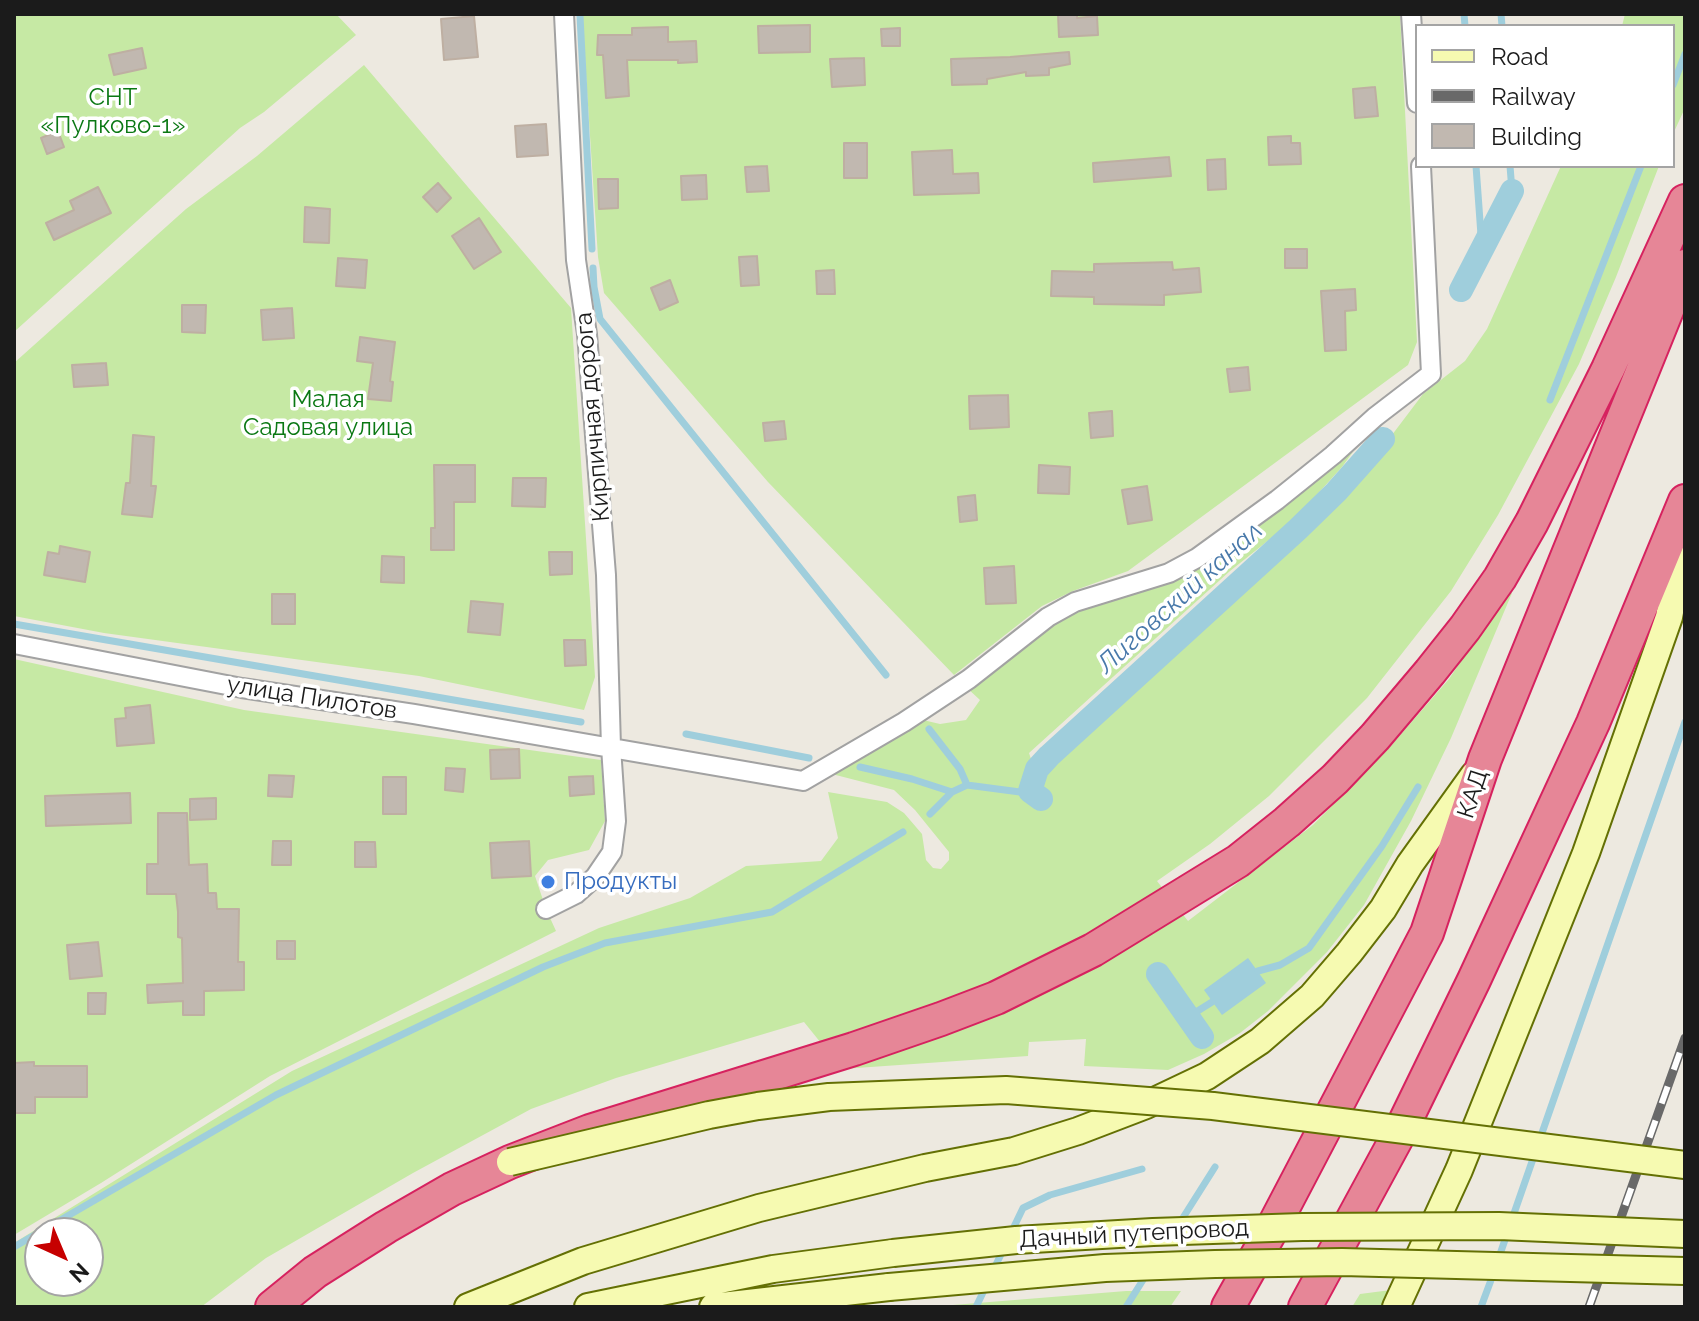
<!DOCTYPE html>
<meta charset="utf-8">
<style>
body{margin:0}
#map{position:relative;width:1699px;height:1321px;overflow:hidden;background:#ede9e0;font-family:Raleway,sans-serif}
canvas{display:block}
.frame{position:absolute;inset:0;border:16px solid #1b1b1b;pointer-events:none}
.legend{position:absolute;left:1415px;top:24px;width:260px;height:144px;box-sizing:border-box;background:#fff;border:2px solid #a4a4a4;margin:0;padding:10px 14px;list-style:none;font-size:24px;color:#1b1b1b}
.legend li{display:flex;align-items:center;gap:16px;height:40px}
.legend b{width:40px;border:2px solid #a4a4a4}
.north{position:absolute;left:24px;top:1217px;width:80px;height:80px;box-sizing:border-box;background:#fff;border:2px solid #a4a4a4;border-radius:50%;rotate:136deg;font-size:22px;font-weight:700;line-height:32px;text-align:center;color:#1b1b1b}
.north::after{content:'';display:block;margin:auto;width:28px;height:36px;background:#c60000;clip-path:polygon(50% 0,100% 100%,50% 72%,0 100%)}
</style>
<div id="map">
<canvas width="1699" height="1321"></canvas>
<div class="frame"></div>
<ul class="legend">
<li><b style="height:10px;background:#f6fab1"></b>Road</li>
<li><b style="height:10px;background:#696969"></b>Railway</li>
<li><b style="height:22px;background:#c1b8b0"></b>Building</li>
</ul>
<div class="north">N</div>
</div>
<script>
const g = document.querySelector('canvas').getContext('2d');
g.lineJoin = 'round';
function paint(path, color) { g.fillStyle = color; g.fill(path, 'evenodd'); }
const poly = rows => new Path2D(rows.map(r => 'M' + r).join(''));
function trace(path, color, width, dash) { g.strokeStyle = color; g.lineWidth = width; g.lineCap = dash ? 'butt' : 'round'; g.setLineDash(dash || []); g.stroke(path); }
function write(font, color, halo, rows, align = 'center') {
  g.font = font + ' Raleway,sans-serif'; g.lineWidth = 7; g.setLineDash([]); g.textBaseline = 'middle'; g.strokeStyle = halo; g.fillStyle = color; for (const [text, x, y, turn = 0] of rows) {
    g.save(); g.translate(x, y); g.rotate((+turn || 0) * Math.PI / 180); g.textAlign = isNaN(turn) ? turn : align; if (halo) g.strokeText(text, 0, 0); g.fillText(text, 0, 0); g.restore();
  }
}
paint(poly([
 [14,14,336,14,356,35,264,112,240,128,14,332],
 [582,14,1400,14,1417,342,1408,365,1128,571,1073,591,1042,606,954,675,768,482,604,293,598,257],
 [1625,14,1685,14,1685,108,1673,134,1673,26,1622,26],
 [364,65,571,308,595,677,584,710,419,676,104,633,14,616,14,363,186,209,257,156],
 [1561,166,1659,166,1616,277,1579,364,1498,515,1451,591,1367,698,1269,796,1210,844,1157,881,1188,921,1313,825,1389,748,1449,679,1507,593,1512,593,1451,738,1411,821,1364,905,1327,952,1268,1011,1240,1033,1204,1054,1168,1070,1084,1066,1086,1039,1029,1042,1028,1056,842,1069,804,1022,616,1078,531,1109,413,1173,266,1258,201,1307,14,1307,14,1243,292,1071,599,928,690,898,746,866,821,861,838,838,828,792,887,802,904,813,922,834,926,860,933,868,941,869,949,860,949,852,915,810,894,790,828,773,848,757,923,720,940,724,966,720,980,700,966,687,1082,603,1168,581,1365,435,1342,467,1294,520,1230,571,1029,753,1036,774,1348,493,1423,394,1465,361,1487,329],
 [40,1233,88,1233,88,1281,40,1281],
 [14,659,244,710,601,760,605,821,589,850,548,860,535,876,546,909,556,931,270,1076,101,1183,14,1235],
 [1391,1290,1382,1307,1352,1307,1360,1294],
 [1126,1291,1181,1291,1170,1307,928,1307]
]), '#c6e9a4');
paint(poly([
 [1248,958,1266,983,1222,1015,1204,990]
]), '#9fcedc');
trace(poly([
 [1464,14,1465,26],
 [1501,14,1502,26],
 [580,16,592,249],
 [1673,85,1685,54],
 [1476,166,1482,249],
 [1510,166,1512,191],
 [593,268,594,287,600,319,886,675],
 [1550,400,1641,166],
 [14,624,581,722],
 [929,729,960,769,967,785],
 [686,734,809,758],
 [860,767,912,779,952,792],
 [930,814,952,792,967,785,1020,792,1030,791],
 [1258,971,1280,965,1309,948,1382,846,1418,787],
 [1188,1017,1212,1002],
 [1511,1222,1685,722],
 [1179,1224,1215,1167],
 [1011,1233,1023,1208,1050,1195,1142,1169],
 [14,1247,276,1095,543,967,605,943,772,912,903,832],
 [1498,1260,1507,1234],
 [992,1273,1004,1248],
 [976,1307,987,1284],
 [1126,1307,1148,1272],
 [1481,1307,1494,1272]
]), '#9fcedc', 7);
trace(poly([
 [1461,290,1512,191],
 [1041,799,1030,791,1037,769,1049,756,1298,529,1336,492,1383,439],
 [1158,974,1202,1037]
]), '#9fcedc', 24);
const building = poly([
 [1058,14,1077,14,1077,18,1097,16,1098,35,1059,37,1058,14],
 [474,16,478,57,444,60,441,19,474,16],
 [810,25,810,52,759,53,758,26,810,25],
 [668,27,668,42,696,41,697,62,678,63,678,60,627,60,629,96,606,98,603,55,597,55,598,35,632,35,632,28,668,27],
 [900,28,900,46,882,46,881,29,900,28],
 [142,48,146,68,114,75,109,55,142,48],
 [1069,52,1070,64,1049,68,1049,75,1026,76,1026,72,987,79,987,84,952,85,951,59,1010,57,1069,52],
 [864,58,865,85,832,87,830,59,864,58],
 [1375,87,1378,116,1355,118,1353,89,1375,87],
 [546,124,548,155,517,157,515,126,546,124],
 [58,131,64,147,47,154,41,138,58,131],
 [1291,136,1291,143,1300,143,1301,164,1269,165,1268,137,1291,136],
 [844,143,867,143,867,178,844,178,844,143],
 [952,150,953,174,978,173,979,193,914,195,912,152,952,150],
 [1169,157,1171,176,1094,182,1093,163,1169,157],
 [1225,159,1226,189,1208,190,1207,160,1225,159],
 [767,166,769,191,747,192,745,167,767,166],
 [706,175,707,199,682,200,681,176,706,175],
 [598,179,618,179,618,208,599,209,598,179],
 [438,183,451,198,437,212,423,197,438,183],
 [98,187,111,213,54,240,46,223,74,210,70,201,98,187],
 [305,207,330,209,329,243,304,242,305,207],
 [479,218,501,252,474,269,452,236,479,218],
 [1285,249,1307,249,1307,268,1285,268,1285,249],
 [757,256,759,285,741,286,739,257,757,256],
 [338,258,367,260,365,288,336,286,338,258],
 [1172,262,1173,270,1199,268,1201,292,1164,295,1164,305,1094,304,1094,297,1051,296,1052,271,1094,272,1094,264,1172,262],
 [834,270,835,294,817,294,816,271,834,270],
 [670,280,678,302,660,310,651,288,670,280],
 [1355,289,1356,310,1345,311,1346,350,1325,351,1321,291,1355,289],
 [182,305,206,305,205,333,182,332,182,305],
 [292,308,294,338,263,340,261,310,292,308],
 [360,337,395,342,390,381,393,382,391,401,368,399,373,363,357,361,360,337],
 [106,363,108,385,74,387,72,365,106,363],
 [1248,367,1250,390,1230,392,1227,369,1248,367],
 [1008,395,1009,427,970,429,969,396,1008,395],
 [1112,411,1113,436,1091,438,1089,413,1112,411],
 [784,421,786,439,765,441,763,423,784,421],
 [133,435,154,437,151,486,156,486,152,517,122,514,126,483,130,483,133,435],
 [434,465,475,465,475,502,454,502,454,550,431,550,431,528,435,528,434,465],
 [1039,465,1070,467,1069,494,1038,493,1039,465],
 [513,478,546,478,545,507,512,506,513,478],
 [1147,486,1152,520,1128,524,1122,490,1147,486],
 [975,495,977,520,960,522,958,497,975,495],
 [60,546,90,552,85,582,44,575,48,552,59,554,60,546],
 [549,552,572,552,572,574,550,575,549,552],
 [382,556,404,557,404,583,381,582,382,556],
 [1014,566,1016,603,986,604,984,568,1014,566],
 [272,594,295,594,295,624,272,624,272,594],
 [471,601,503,604,500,635,468,632,471,601],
 [564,640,585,640,586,665,565,666,564,640],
 [150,705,154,743,117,746,115,719,126,718,125,708,150,705],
 [519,749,520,778,491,779,490,750,519,749],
 [446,768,465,769,463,792,445,790,446,768],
 [269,775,294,776,292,797,268,796,269,775],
 [593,776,594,794,570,796,569,777,593,776],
 [383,777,406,777,406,814,383,814,383,777],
 [130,793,131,823,46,826,45,796,130,793],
 [216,798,216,819,190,820,190,799,216,798],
 [158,813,187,813,189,865,207,864,208,893,216,893,217,909,239,909,238,962,244,962,244,990,204,991,204,1015,183,1015,183,1001,148,1003,147,985,183,983,182,938,178,937,178,912,176,894,147,894,147,864,158,864,158,813],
 [273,841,291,841,291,865,272,865,273,841],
 [529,841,531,876,492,878,490,843,529,841],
 [355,842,375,842,376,867,355,867,355,842],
 [277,941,295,941,295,959,277,959,277,941],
 [98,942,102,976,70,979,67,945,98,942],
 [88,993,106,993,105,1014,88,1014,88,993],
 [34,1062,34,1066,87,1066,87,1097,35,1097,35,1113,14,1113,14,1063,34,1062]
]);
paint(building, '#c1b8b0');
trace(building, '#beafa2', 2);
const minor = poly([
 [1411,14,1417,103],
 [14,644,242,688,414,714,803,781,904,722,969,679,1048,617,1075,602,1169,573,1197,558,1277,500,1333,455,1375,417,1431,374,1421,166],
 [546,909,576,894,595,877,612,852,616,821,611,747,606,575,587,334,576,260,564,14]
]);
const secondary = poly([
 [468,1307,583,1261,759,1208,925,1168,1014,1151,1078,1131,1146,1105,1207,1076,1260,1041,1312,996,1349,953,1383,909,1410,864,1474,775],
 [588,1307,773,1269,893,1253],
 [713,1307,889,1287],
 [1396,1307,1459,1170,1586,853,1669,617,1685,535]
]);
const motorway = poly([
 [272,1307,315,1272,386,1227,452,1189,510,1162,590,1131,854,1049,941,1019,996,998,1093,950,1238,861,1287,822,1335,779,1375,737,1430,672,1465,628,1500,578,1532,522,1608,369,1685,201],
 [1228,1307,1273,1227,1427,933,1485,759,1685,266],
 [1305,1307,1400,1132,1474,980,1593,723,1685,501]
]);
trace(minor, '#a2a2a2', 22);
trace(secondary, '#647004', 30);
trace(motorway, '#d6225f', 36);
trace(minor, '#fff', 18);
trace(secondary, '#f6fab1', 26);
trace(motorway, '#e68697', 32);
const rail = poly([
 [1589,1307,1685,1038]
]);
trace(rail, '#696969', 9);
trace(rail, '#fff', 6, [18]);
const secondaryBridge = poly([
 [510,1162,709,1115,758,1106,829,1097,1006,1090,1213,1106,1685,1165],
 [893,1253,1016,1240,1153,1232,1302,1227,1499,1226,1685,1234],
 [889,1287,1105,1268,1215,1264,1342,1262,1685,1271]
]);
trace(secondaryBridge, '#647004', 30, []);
trace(secondaryBridge, '#f6fab1', 26);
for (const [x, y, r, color] of [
 [548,882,8,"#3f7fe0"]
]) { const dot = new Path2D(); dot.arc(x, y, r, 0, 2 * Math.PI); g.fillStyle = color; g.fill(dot); trace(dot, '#fff', 3); }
write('24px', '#0a7813', '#fff', [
 ["СНТ",113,98],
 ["«Пулково-1»",113,126],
 ["Малая",328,400],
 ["Садовая улица",328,428]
]);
write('24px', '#1b1b1b', '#fff', [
 ["Кирпичная дорога",593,417,-95],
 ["улица Пилотов",312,698,9],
 ["КАД",1473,794,-72],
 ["Дачный путепровод",1134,1234,-3]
]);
write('24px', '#366cbe', '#fff', [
 ["Продукты",564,882]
], 'left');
write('italic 26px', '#4879aa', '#fff', [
 ["Лиговский канал",1180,598,-42]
]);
</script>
